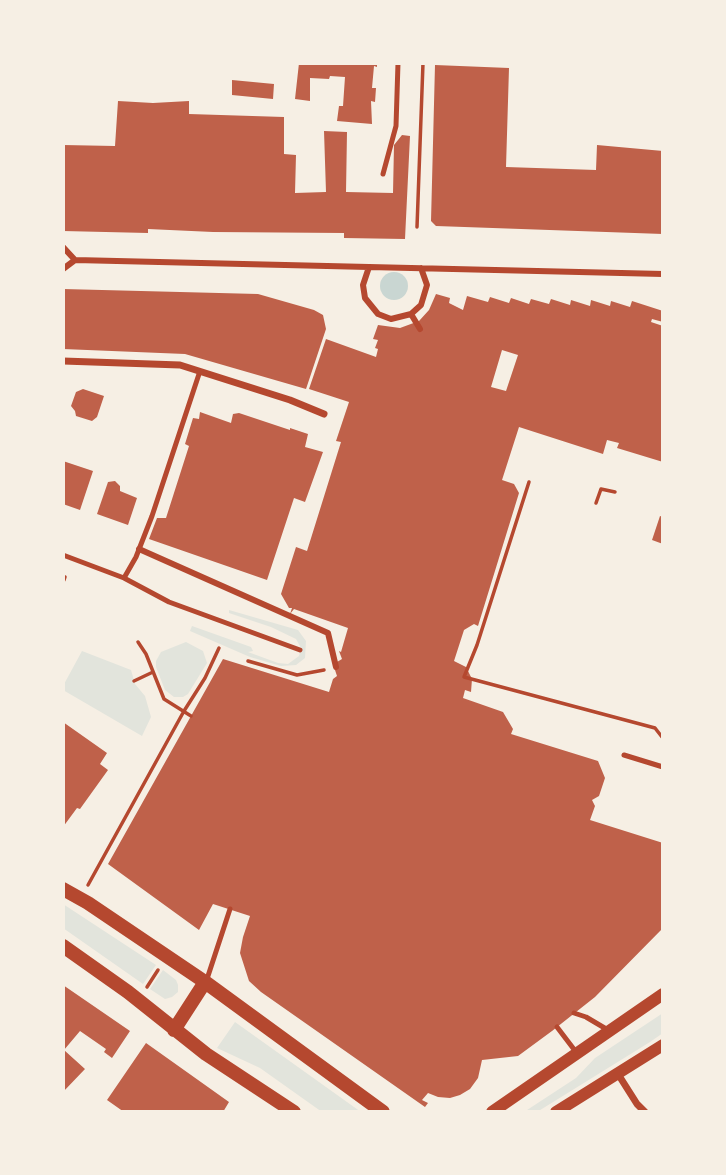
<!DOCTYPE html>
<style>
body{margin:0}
#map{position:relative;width:726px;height:1175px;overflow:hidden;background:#f6efe4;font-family:Commissioner,sans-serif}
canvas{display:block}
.frame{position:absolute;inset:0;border:65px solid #f6efe4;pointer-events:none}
</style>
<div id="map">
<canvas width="726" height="1175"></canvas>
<div class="frame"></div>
</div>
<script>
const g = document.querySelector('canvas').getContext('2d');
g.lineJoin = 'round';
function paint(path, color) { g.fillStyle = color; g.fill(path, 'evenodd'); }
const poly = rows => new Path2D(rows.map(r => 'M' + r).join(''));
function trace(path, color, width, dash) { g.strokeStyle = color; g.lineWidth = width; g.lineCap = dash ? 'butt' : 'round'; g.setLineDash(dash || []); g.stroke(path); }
paint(poly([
 [229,610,298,630,306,641,305,658,296,665,281,666,250,657,190,631,192,626,251,647,253,651,248,652,278,663,288,664,299,656,301,648,296,639,271,627,229,613],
 [186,642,203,651,207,663,188,694,183,697,174,697,165,690,156,667,156,661,161,652],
 [82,651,131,670,135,684,145,696,151,717,142,736,63,690,63,686],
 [63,904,156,965,143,984,63,928],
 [163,970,176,980,178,985,178,992,172,997,165,999,150,989],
 [663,1013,663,1033,650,1042,537,1112,524,1112,576,1078,595,1058],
 [235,1022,361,1112,322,1112,260,1068,217,1048]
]), '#e2e4dc');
paint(poly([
 '380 286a14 14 0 1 1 28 0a14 14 0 1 1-28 0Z'
]), '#c9d6d2');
paint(poly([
 [299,63,377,63,377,67,374,66,372,88,376,88,375,102,371,101,372,124,337,121,339,106,343,106,345,77,330,76,329,79,310,78,310,101,295,99],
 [435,65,509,68,506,167,596,170,597,145,663,151,663,234,436,226,431,221],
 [232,80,274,84,273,99,232,95],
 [118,101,153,103,189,101,189,114,284,117,284,154,296,155,295,193,326,192,324,131,347,132,346,192,393,193,394,145,402,135,410,136,405,239,344,238,344,233,213,232,148,229,148,233,63,231,63,145,115,146],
 [63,289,258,294,314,310,323,315,326,329,306,389,185,354,63,349],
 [436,294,450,298,449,303,463,310,467,296,488,302,490,297,509,303,511,298,529,304,531,299,549,304,551,299,570,305,571,300,590,306,591,300,610,306,611,301,630,307,632,301,663,311,663,322,652,319,651,322,663,326,663,462,617,448,619,443,607,440,603,454,519,427,502,480,514,484,519,493,478,626,474,624,464,630,454,661,466,667,472,679,471,692,465,690,463,698,503,712,513,729,511,734,598,761,605,778,599,796,592,800,595,806,590,820,663,843,663,928,595,997,552,1031,518,1056,482,1060,478,1078,470,1089,460,1095,450,1098,438,1097,428,1093,422,1100,428,1103,425,1107,261,992,249,981,240,953,243,937,250,916,213,904,199,930,108,864,223,659,329,692,333,679,337,676,335,670,337,662,342,659,339,651,341,652,348,628,294,609,290,614,292,608,289,608,281,594,296,547,307,551,341,442,336,441,349,402,309,389,326,339,376,357,378,349,375,348,378,340,373,339,378,325,400,328,419,321,429,310],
 [502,350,518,355,506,391,491,387],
 [83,389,104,396,97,417,92,421,76,416,75,411,71,406,76,392],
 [200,412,231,423,233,414,239,413,290,430,290,428,308,434,305,447,323,452,305,502,294,498,267,580,149,539,157,518,166,518,189,446,185,444,193,418,199,419],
 [63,461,93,471,80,510,63,504],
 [115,481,120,486,120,491,137,498,128,525,97,514,108,482],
 [660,516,663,517,663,544,652,540],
 [63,722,107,753,100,764,108,770,80,809,77,808,63,827],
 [63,985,130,1031,112,1058,104,1052,106,1049,80,1031,64,1050,85,1069,63,1092],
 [146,1043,229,1102,223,1112,124,1112,107,1100]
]), '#bf614a');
trace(poly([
 [417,227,423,63],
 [529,482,477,645,464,677,655,728,662,737],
 [596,503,601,489,615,492],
 [64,580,65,577],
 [138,642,146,654,164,699,191,716],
 [248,661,297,675,324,670],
 [134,681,153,672],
 [88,885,184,711,205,678,219,648],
 [147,987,158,970]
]), '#b5482f', 3.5);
trace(poly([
 [383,174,396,126,398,63],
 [63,555,124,578,169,602,300,650],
 [124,578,136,557,152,516,200,371],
 [624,755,663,767],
 [207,979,230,909],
 [574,1013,586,1017,608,1030],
 [557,1027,576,1052]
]), '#b5482f', 5);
trace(poly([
 [63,247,75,260],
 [369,267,363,285,365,298,378,314,391,319,411,314,421,305,427,285,421,268],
 [63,269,75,260,663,274],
 [411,314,420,329],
 [139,549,328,633,336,667]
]), '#b5482f', 6);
trace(poly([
 [63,361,180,365,290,400,324,414],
 [618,1074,637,1104,645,1112]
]), '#b5482f', 7);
trace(poly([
 [492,1112,663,994],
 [556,1112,663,1045]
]), '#b5482f', 12);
trace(poly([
 [63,889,88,903,205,982,383,1112],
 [63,946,128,992,206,1054,294,1112],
 [174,1030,205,982]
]), '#b5482f', 14);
</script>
